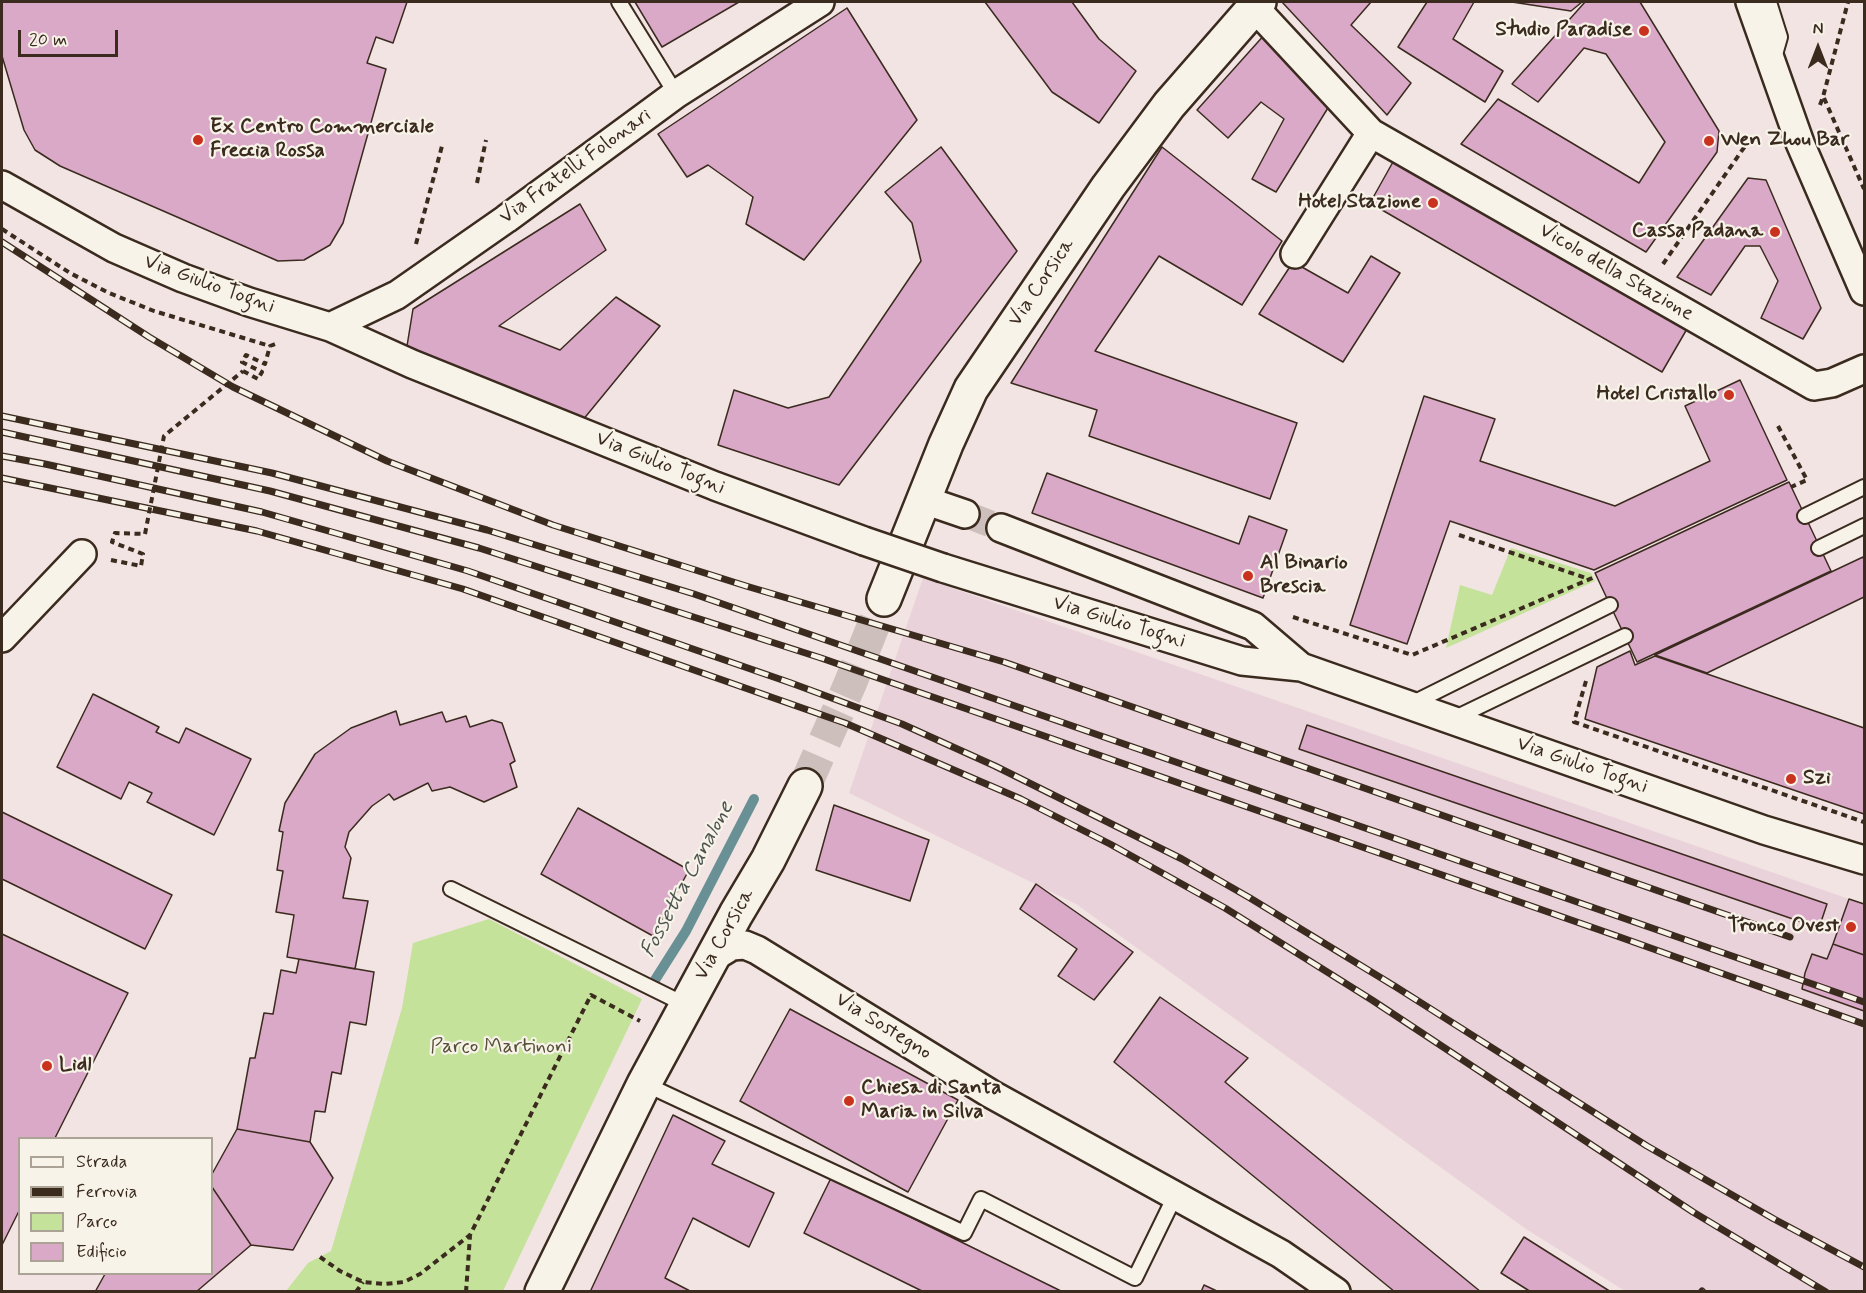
<!DOCTYPE html>
<style>
body{margin:0}
#map{position:relative;width:1866px;height:1293px;overflow:hidden;background:#f1e4e2;font-family:Mynerve,sans-serif}
canvas{display:block}
.frame{position:absolute;inset:0;border:3px solid #3b2a1e;pointer-events:none}
.legend{position:absolute;left:18px;top:1137px;width:195px;height:138px;box-sizing:border-box;background:#f7f3e8;border:2px solid #aca397;margin:0;padding:8px 10px;list-style:none;font-size:18px;color:#3b2a1e}
.legend li{display:flex;align-items:center;gap:12px;height:30px}
.legend b{width:30px;border:2px solid #aca397}
.north{position:absolute;left:1788px;top:18px;width:60px;height:60px;-webkit-text-stroke:4px #f7f3e8;paint-order:stroke;rotate:0deg;font-size:16px;font-weight:700;line-height:24px;text-align:center;color:#3b2a1e}
.north::after{content:'';display:block;margin:auto;width:21px;height:27px;background:#3b2a1e;clip-path:polygon(50% 0,100% 100%,50% 72%,0 100%)}
.scale{position:absolute;left:18px;top:30px;width:100px;height:27px;box-sizing:border-box;border:3px solid #3b2a1e;border-top:0;padding-left:8px;font-size:18px;line-height:21px;white-space:nowrap;color:#3b2a1e;-webkit-text-stroke:4px #f7f3e8;paint-order:stroke}
</style>
<div id="map">
<canvas width="1866" height="1293"></canvas>
<div class="frame"></div>
<ul class="legend">
<li><b style="height:8px;background:#f7f3e8"></b>Strada</li>
<li><b style="height:8px;background:#3b2a1e"></b>Ferrovia</li>
<li><b style="height:16px;background:#c4e29a"></b>Parco</li>
<li><b style="height:16px;background:#daa9c8"></b>Edificio</li>
</ul>
<div class="north">N</div>
<div class="scale">20 m</div>
</div>
<script>
const g = document.querySelector('canvas').getContext('2d');
g.lineJoin = 'round';
function paint(path, color) { g.fillStyle = color; g.fill(path, 'evenodd'); }
const poly = rows => new Path2D(rows.map(r => 'M' + r).join(''));
function trace(path, color, width, dash) { g.strokeStyle = color; g.lineWidth = width; g.lineCap = dash ? 'butt' : 'round'; g.setLineDash(dash || []); g.stroke(path); }
function write(font, color, halo, rows, align = 'center') {
  g.font = font + ' Mynerve,sans-serif'; g.lineWidth = 4.5; g.setLineDash([]); g.textBaseline = 'middle'; g.strokeStyle = halo; g.fillStyle = color; for (const [text, x, y, turn = 0] of rows) {
    g.save(); g.translate(x, y); g.rotate((+turn || 0) * Math.PI / 180); g.textAlign = isNaN(turn) ? turn : align; if (halo) g.strokeText(text, 0, 0); g.fillText(text, 0, 0); g.restore();
  }
}
paint(poly([
 [923,578,1849,899,1833,943,1864,955,1864,1291,1625,1291,1526,1229,1076,904,849,793]
]), '#ead2da');
paint(poly([
 [1511,548,1591,573,1595,581,1446,648,1460,585,1492,595],
 [489,919,642,999,503,1291,286,1291,308,1263,331,1251,402,1008,413,943]
]), '#c4e29a');
trace(poly([
 [655,980,686,931,754,799]
]), '#699195', 10);
const building = poly([
 [2,2,407,2,393,43,376,37,367,63,386,69,343,223,330,245,304,260,278,261,60,166,35,150,24,130,2,56,2,2],
 [635,2,739,2,662,47,635,2],
 [985,2,1072,2,1099,39,1136,71,1099,123,1052,92,985,2],
 [1282,2,1371,2,1351,25,1411,83,1387,115,1282,2],
 [1427,2,1474,2,1453,39,1503,71,1485,102,1398,47,1427,2],
 [1512,2,1582,2,1571,11,1512,2],
 [1585,2,1640,2,1719,131,1717,152,1646,252,1461,144,1498,99,1639,183,1665,142,1606,54,1584,48,1538,102,1512,84,1585,2],
 [847,8,917,120,804,260,746,224,753,197,708,165,687,177,658,134,847,8],
 [1266,33,1331,103,1276,192,1252,179,1284,119,1261,102,1228,138,1197,110,1266,33],
 [941,147,1017,251,839,485,718,445,734,390,788,408,829,397,921,261,912,223,885,192,941,147],
 [1162,147,1282,241,1242,305,1159,256,1095,351,1297,423,1270,499,1089,436,1097,410,1011,383,1162,147],
 [1398,153,1691,322,1662,372,1370,203,1398,153],
 [1748,178,1766,180,1821,308,1803,339,1761,318,1778,281,1760,246,1745,246,1711,295,1677,277,1748,178],
 [580,204,606,250,499,326,560,350,616,297,660,326,582,421,407,346,413,309,580,204],
 [1371,256,1400,273,1343,362,1259,314,1293,262,1348,293,1371,256],
 [1740,380,1787,480,1594,570,1450,521,1407,644,1350,625,1424,396,1495,419,1480,461,1615,506,1710,461,1685,406,1740,380],
 [1047,473,1239,544,1249,516,1287,530,1263,598,1032,513,1047,473],
 [1789,482,1831,571,1637,662,1595,573,1789,482],
 [1863,557,1864,560,1864,597,1707,673,1655,655,1863,557],
 [1630,651,1635,665,1655,656,1864,728,1864,726,1864,814,1585,719,1597,667,1630,651],
 [93,694,159,727,156,732,179,743,186,728,251,759,214,835,147,802,152,793,129,782,121,799,57,767,93,694],
 [396,711,400,725,442,712,446,722,466,716,470,727,492,720,502,723,515,761,510,764,517,787,484,802,450,787,432,791,428,783,394,800,389,794,372,806,349,832,345,847,351,858,343,898,368,901,355,969,287,957,294,915,276,912,283,871,277,870,283,832,279,831,285,803,315,754,351,728,396,711],
 [1307,725,1827,904,1819,928,1299,749,1307,725],
 [834,805,929,840,910,901,816,870,834,805],
 [578,808,689,870,653,936,541,874,578,808],
 [2,812,172,895,145,949,2,879,2,812],
 [1036,884,1133,952,1094,1000,1058,976,1077,949,1020,909,1036,884],
 [1849,899,1864,904,1864,955,1833,944,1849,899],
 [2,934,128,993,55,1138,20,1138,20,1209,2,1245,2,934],
 [1833,944,1864,955,1864,1011,1802,989,1805,973,1812,954,1827,959,1833,944],
 [299,959,374,972,366,1025,350,1022,341,1074,332,1072,325,1112,315,1111,310,1142,237,1129,250,1058,255,1058,264,1013,273,1014,281,970,296,973,299,959],
 [1160,997,1248,1058,1225,1082,1481,1292,1395,1292,1114,1062,1160,997],
 [790,1009,958,1100,908,1192,740,1101,790,1009],
 [673,1115,725,1141,712,1164,774,1193,749,1247,693,1218,665,1278,692,1292,590,1292,673,1115],
 [237,1129,310,1142,333,1178,293,1250,251,1245,212,1187,212,1174,237,1129],
 [831,1178,1063,1292,924,1292,804,1233,831,1178],
 [212,1187,251,1245,196,1292,95,1292,105,1274,212,1274,212,1187],
 [1524,1237,1611,1292,1531,1292,1501,1273,1524,1237],
 [1204,1285,1219,1292,1201,1292,1204,1285]
]);
paint(building, '#daa9c8');
trace(building, '#3b2a1e', 1.5);
trace(poly([
 [965,514,1001,528]
]), '#cdbfbb', 27, [27, 14]);
trace(poly([
 [805,786,850,684,884,599]
]), '#cdbfbb', 33, [33, 16]);
const lane = poly([
 [619,2,676,94],
 [1769,2,1780,37,1774,58],
 [1805,516,1864,487],
 [1819,548,1864,526],
 [1409,705,1610,605],
 [1453,719,1625,636],
 [451,889,686,1005],
 [645,1084,964,1233,981,1199,1135,1278,1175,1196]
]);
const street = poly([
 [1750,2,1800,143,1864,291],
 [1254,7,1371,133,1814,386,1832,383,1864,369],
 [2,185,114,248,183,278,249,302,330,327,412,364,715,486,864,541],
 [1295,254,1371,133],
 [330,327,397,295,506,219,676,94,820,2],
 [924,500,965,514],
 [1001,528,1253,626,1301,667],
 [943,568,1242,661,1301,667,1764,830,1864,860],
 [2,638,82,554],
 [710,966,717,955,732,946,745,945,757,950,991,1094,1281,1254,1336,1292]
]);
const secondary = poly([
 [884,599,946,444,971,389,1108,187,1169,105,1259,2],
 [542,1292,644,1084,736,914,768,860,805,786]
]);
trace(lane, '#3b2a1e', 18);
trace(street, '#3b2a1e', 32);
trace(secondary, '#3b2a1e', 38);
trace(poly([
 [1824,98,1864,189],
 [1820,105,1823,97,1848,2],
 [477,183,486,140],
 [2,229,70,273,109,293,154,311,270,346],
 [416,244,442,146],
 [1663,264,1750,139],
 [243,371,258,379,262,372,242,362,246,355,265,364,270,346,278,343],
 [1778,426,1807,480,1791,487],
 [1459,535,1589,579],
 [111,560,141,566,143,554,112,542,115,533,145,534],
 [1293,617,1412,655,1597,576],
 [1586,681,1574,722,1864,822],
 [320,1257,340,1271,363,1282,385,1284,404,1282,420,1274,470,1235,591,995,640,1021],
 [356,1292,363,1282],
 [466,1292,470,1236]
]), '#3b2a1e', 4, [6, 4.5]);
trace(lane, '#f7f3e8', 14);
trace(street, '#f7f3e8', 27);
trace(secondary, '#f7f3e8', 33);
const rail = poly([
 [2,242,149,337,233,387,387,461,553,525,746,586,1004,662,1790,937],
 [2,416,272,473,487,530,694,594,1864,1002],
 [2,432,270,491,479,548,821,658,1614,935,1864,1024],
 [2,456,45,464,262,512,468,571,791,683,902,724,995,766,1182,859,1250,898,1396,987,1647,1146,1774,1219,1864,1267],
 [2,478,257,531,463,589,845,723,1021,799,1110,844,1225,908,1372,1000,1693,1212,1826,1292],
 [1702,1291,1703,1292]
]);
trace(rail, '#3b2a1e', 7);
trace(rail, '#f7f3e8', 4.5, [14]);
const streetBridge = poly([
 [864,541,943,568]
]);
trace(streetBridge, '#3b2a1e', 32, []);
trace(poly([
 [145,534,164,436,243,371]
]), '#3b2a1e', 4, [6, 4.5]);
trace(streetBridge, '#f7f3e8', 27);
for (const [x, y, r, color] of [
 [1644,31,6,"#c8321e"],
 [198,140,6,"#c8321e"],
 [1709,141,6,"#c8321e"],
 [1433,203,6,"#c8321e"],
 [1775,232,6,"#c8321e"],
 [1729,395,6,"#c8321e"],
 [1248,576,6,"#c8321e"],
 [1791,779,6,"#c8321e"],
 [1851,927,6,"#c8321e"],
 [47,1066,6,"#c8321e"],
 [849,1101,6,"#c8321e"]
]) { const dot = new Path2D(); dot.arc(x, y, r, 0, 2 * Math.PI); g.fillStyle = color; g.fill(dot); trace(dot, '#f7f3e8', 2); }
write('bold 21px', '#3b2a1e', '#f7f3e8', [
 ["Studio Paradise",1632,31,"right"],
 ["Ex Centro Commerciale",210,128],
 ["Freccia Rossa",210,152],
 ["Wen Zhou Bar",1721,141],
 ["Hotel Stazione",1421,203,"right"],
 ["Cassa Padana",1763,232,"right"],
 ["Hotel Cristallo",1717,395,"right"],
 ["Al Binario",1260,564],
 ["Brescia",1260,588],
 ["Szi",1803,779],
 ["Tronco Ovest",1839,927,"right"],
 ["Lidl",59,1066],
 ["Chiesa di Santa",861,1089],
 ["Maria in Silva",861,1113]
], 'left');
write('21px', '#3b2a1e', '#f7f3e8', [
 ["Via Fratelli Folonari",576,167,-36],
 ["Vicolo della Stazione",1616,273,30],
 ["Via Corsica",1042,283,-56],
 ["Via Giulio Togni",209,285,20],
 ["Via Giulio Togni",660,464,22],
 ["Via Giulio Togni",1119,623,17],
 ["Via Giulio Togni",1582,766,19],
 ["Via Corsica",725,935,-61],
 ["Via Sostegno",883,1027,32]
]);
write('21px', '#564f37', '#f7f3e8', [
 ["Parco Martinoni",501,1048]
]);
write('italic 22px', '#4e5550', '#f7f3e8', [
 ["Fossetta Canalone",688,880,-62]
]);
</script>
